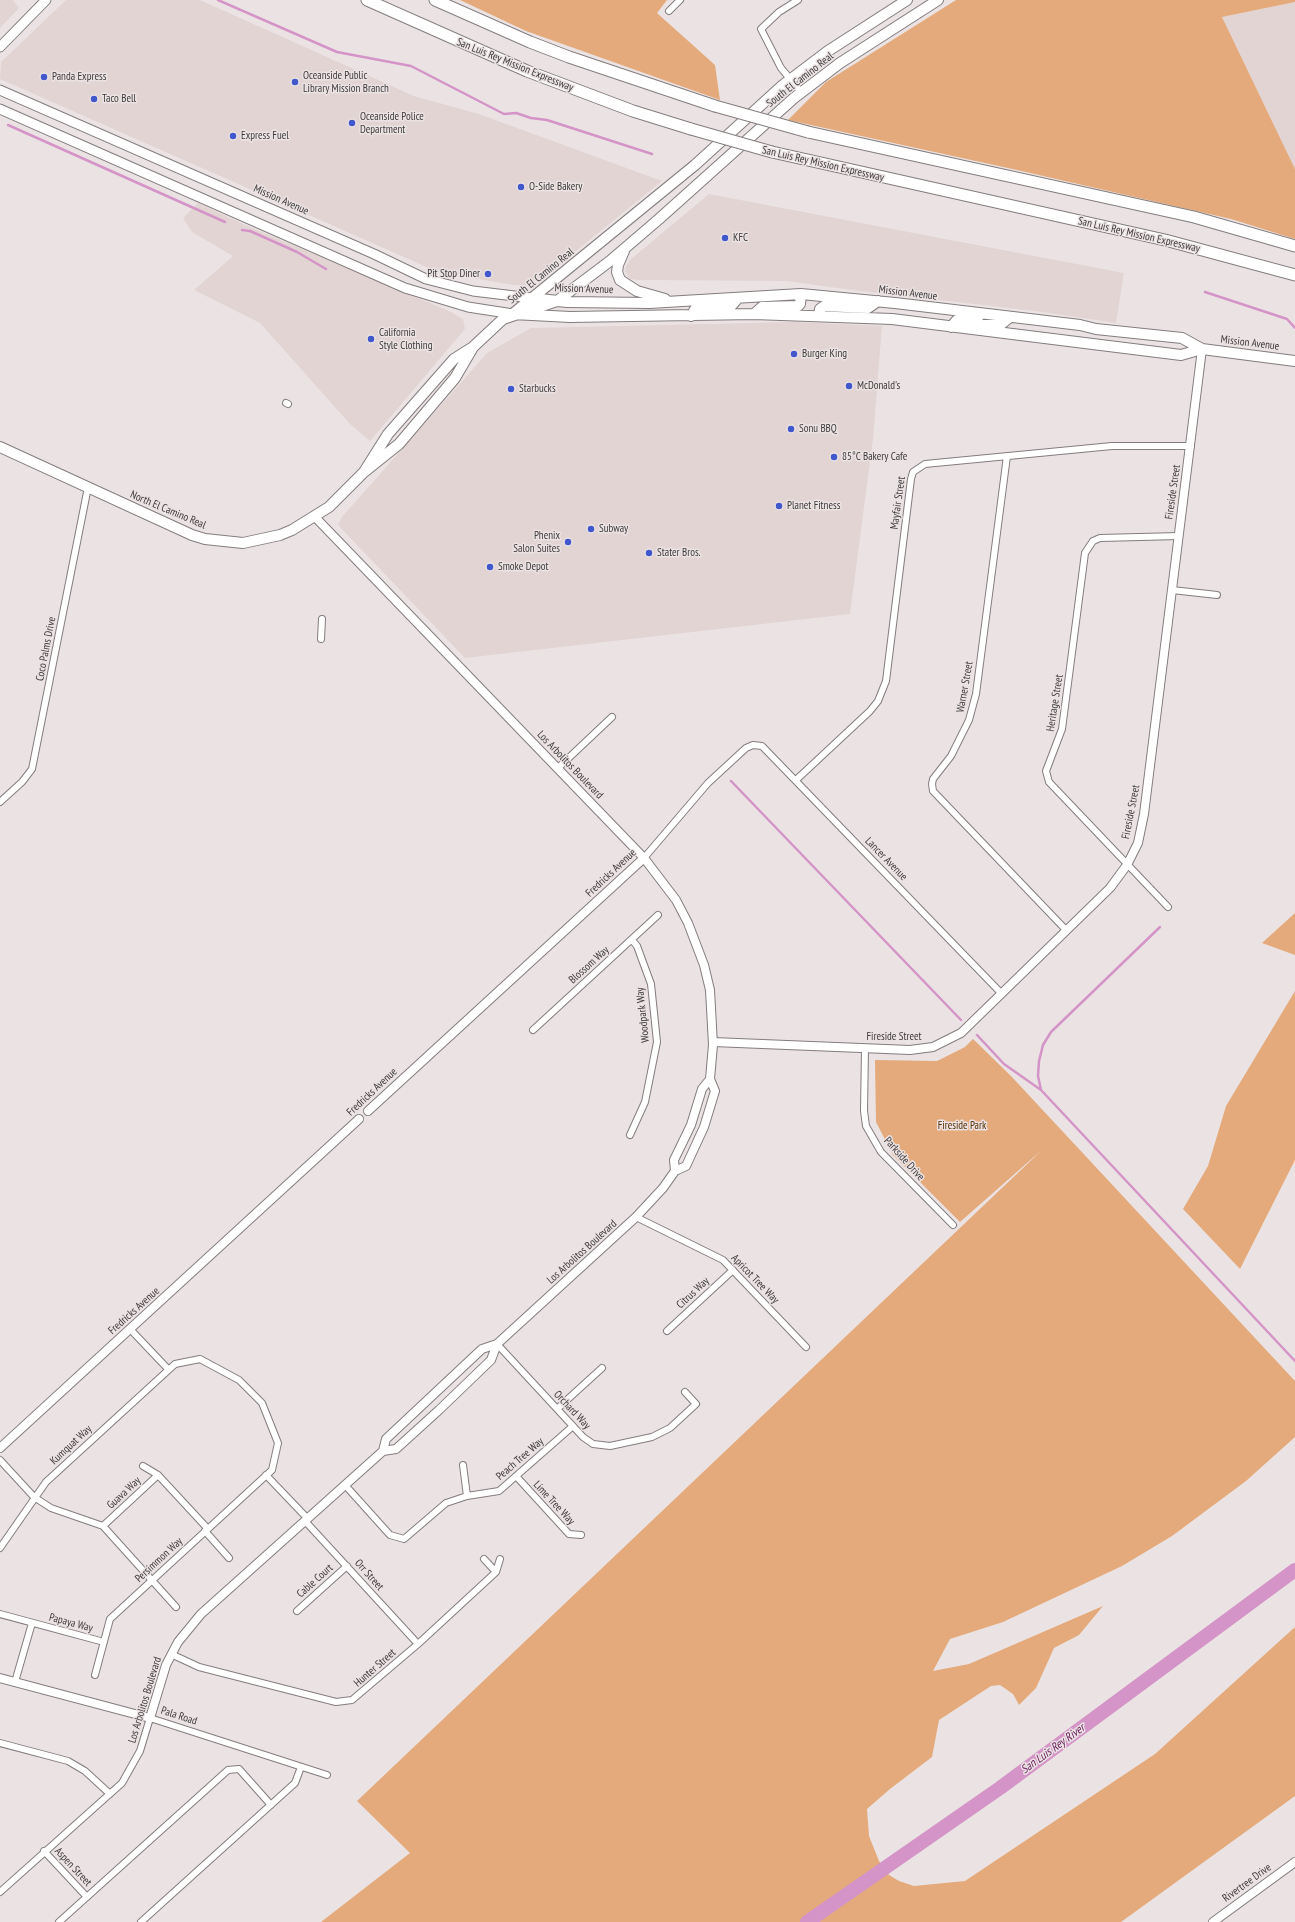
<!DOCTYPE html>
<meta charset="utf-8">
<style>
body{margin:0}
canvas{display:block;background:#ebe3e3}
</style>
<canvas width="1295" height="1922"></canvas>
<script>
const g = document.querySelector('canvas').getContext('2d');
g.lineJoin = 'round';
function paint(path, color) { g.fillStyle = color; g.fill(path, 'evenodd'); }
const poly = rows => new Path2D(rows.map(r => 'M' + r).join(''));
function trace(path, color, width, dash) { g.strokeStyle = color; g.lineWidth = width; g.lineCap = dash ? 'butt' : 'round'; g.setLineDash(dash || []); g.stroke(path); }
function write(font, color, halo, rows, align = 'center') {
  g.font = font + ' "PT Sans Narrow",sans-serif'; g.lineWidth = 3; g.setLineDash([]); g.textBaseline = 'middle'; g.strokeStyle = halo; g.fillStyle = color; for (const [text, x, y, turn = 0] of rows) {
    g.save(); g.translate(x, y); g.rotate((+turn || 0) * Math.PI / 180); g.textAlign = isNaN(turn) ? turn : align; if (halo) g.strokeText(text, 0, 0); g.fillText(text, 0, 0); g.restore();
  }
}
paint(poly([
 [0,0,13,0,19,8,0,28],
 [66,0,200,0,414,96,479,114,662,181,549,273,526,285,513,285,438,272,0,79,1,62],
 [1295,2,1295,169,1222,17],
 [709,194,1124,273,1116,323,1035,311,851,290,787,281,639,280,630,279,625,272,626,266,631,259],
 [198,203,245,225,449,311,463,319,465,329,370,441,350,424,260,323,194,290,233,256,192,232,183,218],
 [795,322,882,326,873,439,850,614,465,658,338,525,342,517,487,353,531,328]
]), '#e3d4d4');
paint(poly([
 [460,0,667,0,657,13,715,65,720,100,526,31],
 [956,0,1295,0,1295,2,1222,17,1295,169,1295,239,1231,219,1017,170,788,120,826,82],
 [1295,913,1295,955,1262,943],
 [1295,991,1295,1160,1240,1269,1183,1209,1208,1166,1226,1106],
 [973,1039,1011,1076,1295,1381,1295,1437,1246,1481,1172,1536,1122,1566,1003,1622,950,1639,933,1671,969,1664,1103,1606,1079,1635,1054,1648,1036,1688,1019,1705,1013,1694,1000,1685,991,1686,939,1720,932,1757,890,1789,867,1809,869,1836,879,1861,889,1875,899,1881,914,1886,965,1881,1155,1754,1295,1627,1295,1796,1121,1922,321,1922,410,1853,357,1801,1043,1149,960,1222,893,1155,876,1122,875,1060,937,1061,965,1047]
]), '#e4aa7b');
trace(poly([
 [218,0,337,52,411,66,504,114,516,113,531,118,547,120,652,154],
 [8,125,225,222],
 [242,230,250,231,297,252,326,269],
 [1205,292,1287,319,1295,328],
 [731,781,961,1020],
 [977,1035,1004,1064,1041,1090,1295,1361],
 [1041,1090,1038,1076,1039,1061,1043,1045,1051,1032,1160,927]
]), '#d494c7', 2.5);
trace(poly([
 [807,1922,1000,1788,1295,1570]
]), '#d494c7', 14);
const minor = poly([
 [798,0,779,12,761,29,781,68,801,92],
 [669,11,680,0],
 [286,403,288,404],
 [1007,456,976,694,969,720,951,756,933,779,932,784,933,791,1066,930],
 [1172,590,1217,595],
 [321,639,322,619],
 [558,768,612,717],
 [796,780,870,711,878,701,886,681,911,479,913,472,925,464,1112,446,1191,446],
 [0,802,22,782,32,769,88,487],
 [644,858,708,783,746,748,753,745,762,746,1001,993],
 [1168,907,1049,782,1046,771,1062,729,1085,553,1093,541,1100,538,1179,536],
 [533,1030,658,915],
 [865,1048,864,1111,866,1126,881,1152,953,1225],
 [630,1135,645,1102,657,1042,651,984,637,946,632,940],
 [636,1217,723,1260,806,1347],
 [130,1329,168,1369],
 [667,1331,733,1270],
 [497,1344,583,1437,593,1444,610,1446,652,1437,670,1428,696,1404,685,1392],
 [557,1409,602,1368],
 [0,1460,34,1497,51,1508,103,1526,176,1607],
 [463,1465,467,1496],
 [143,1466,158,1475,208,1529],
 [266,1475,307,1518],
 [516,1476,569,1534,581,1535],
 [345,1485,390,1535,404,1539,446,1503,467,1496,499,1491,573,1426],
 [305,1521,418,1644],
 [103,1526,158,1475],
 [205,1531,229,1558],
 [0,1548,46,1482,175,1364,200,1359,239,1380,262,1403,278,1443,272,1470,110,1619,95,1675],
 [484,1559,496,1572],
 [297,1611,347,1566],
 [0,1614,104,1642],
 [171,1654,199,1667,336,1702,352,1700,418,1644,496,1572,500,1559],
 [15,1682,32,1623],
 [0,1743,68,1761,85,1771,110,1794],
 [44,1851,87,1897],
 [0,1892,122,1783,140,1751,150,1718,327,1775],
 [59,1922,228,1770,239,1769,271,1805],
 [141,1922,295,1783,301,1767]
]);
const tertiary = poly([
 [315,517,644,858,676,900,688,923,704,965,710,990,713,1045,710,1079,702,1089,691,1125,674,1160,675,1171],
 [713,1042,910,1050,933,1047,961,1033,1110,888,1127,865,1138,843,1144,814,1202,349],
 [368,1111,644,858],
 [0,1448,359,1119],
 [383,1451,386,1439,482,1349,497,1344,636,1217,663,1188,675,1171,686,1166,704,1127,715,1091,710,1079],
 [0,1678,150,1718,166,1665,178,1642,201,1614,383,1451,396,1449,439,1410,491,1360,497,1344],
 [1213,1922,1295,1862]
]);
const secondary = poly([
 [0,47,46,0],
 [0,90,374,254,426,279,473,291,531,298],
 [0,109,405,288,468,307,513,314]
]);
const primary = poly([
 [624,251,618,265,617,272,620,280,637,291,665,299],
 [531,298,567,302,649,303,801,294,895,303,1080,325,1096,329,1182,338,1202,349],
 [515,312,695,165,783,85,828,51,907,0],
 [513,314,570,317,754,314,892,319,1181,355,1202,349,1295,361],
 [754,314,762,307,798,306,800,304,801,294],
 [691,316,696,308,732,305,738,298],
 [819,316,820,309,824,306,868,308,878,301],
 [951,327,957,320,974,321,981,314],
 [980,329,983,325,1000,325,1010,317],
 [0,447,192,535,205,539,243,543,280,535,292,530,329,507,364,472,399,444,455,378,472,349],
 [364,472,388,434,454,359,473,347,503,319,557,301,610,261,659,219,794,98,840,63,938,0]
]);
const trunk = poly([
 [367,0,527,71,633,111,691,129],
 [435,0,530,42,569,57,715,106],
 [808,132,1194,217,1295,246],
 [772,152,1165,240,1295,275]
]);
trace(minor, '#847d7d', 8);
trace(tertiary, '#847d7d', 10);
trace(secondary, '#847d7d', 11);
trace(primary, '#847d7d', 12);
trace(trunk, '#847d7d', 13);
trace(minor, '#fff', 6);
trace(tertiary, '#fff', 8);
trace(secondary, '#fff', 9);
trace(primary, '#fff', 10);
trace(trunk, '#fff', 11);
const trunkBridge = poly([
 [715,106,808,132],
 [691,129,772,152]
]);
trace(trunkBridge, '#847d7d', 13, []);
trace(trunkBridge, '#fff', 11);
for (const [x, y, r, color] of [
 [44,77,4,"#4058cb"],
 [295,82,4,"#4058cb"],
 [94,99,4,"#4058cb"],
 [352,123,4,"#4058cb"],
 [233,136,4,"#4058cb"],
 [521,187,4,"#4058cb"],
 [725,238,4,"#4058cb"],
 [488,274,4,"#4058cb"],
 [371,339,4,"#4058cb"],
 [794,354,4,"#4058cb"],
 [849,386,4,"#4058cb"],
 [511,389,4,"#4058cb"],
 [791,429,4,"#4058cb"],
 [834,457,4,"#4058cb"],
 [779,506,4,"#4058cb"],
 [591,529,4,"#4058cb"],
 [568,542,4,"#4058cb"],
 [649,553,4,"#4058cb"],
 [490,567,4,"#4058cb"]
]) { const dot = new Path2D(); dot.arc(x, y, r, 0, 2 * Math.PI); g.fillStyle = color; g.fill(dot); trace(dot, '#ebe3e3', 1.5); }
write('11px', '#3e3b3b', '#ebe3e3', [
 ["San Luis Rey Mission Expressway",515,65,22],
 ["South El Camino Real",800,80,-38],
 ["San Luis Rey Mission Expressway",823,164,13],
 ["Mission Avenue",281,200,24],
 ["San Luis Rey Mission Expressway",1139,235,13],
 ["South El Camino Real",541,276,-39],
 ["Mission Avenue",584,289,2],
 ["Mission Avenue",908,293,7],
 ["Mission Avenue",1250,343,7],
 ["Fireside Street",1173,492,-82],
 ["Mayfair Street",898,503,-82],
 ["North El Camino Real",168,510,23],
 ["Coco Palms Drive",46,649,-79],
 ["Warner Street",965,687,-80],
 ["Heritage Street",1055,703,-81],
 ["Los Arbolitos Boulevard",570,765,46],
 ["Fireside Street",1131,812,-79],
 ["Lancer Avenue",886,859,46],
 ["Fredricks Avenue",611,873,-43],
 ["Blossom Way",589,965,-42],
 ["Woodpark Way",643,1015,-96],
 ["Fireside Street",894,1037],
 ["Fredricks Avenue",372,1092,-43],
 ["Parkside Drive",904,1159,48],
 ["Los Arbolitos Boulevard",582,1252,-42],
 ["Apricot Tree Way",755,1279,46],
 ["Citrus Way",693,1293,-43],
 ["Fredricks Avenue",134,1311,-42],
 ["Orchard Way",572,1410,47],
 ["Kumquat Way",71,1445,-43],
 ["Peach Tree Way",520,1459,-41],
 ["Guava Way",124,1493,-43],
 ["Lime Tree Way",554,1503,47],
 ["Persimmon Way",159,1560,-43],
 ["Orr Street",369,1575,48],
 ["Cable Court",315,1581,-42],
 ["Papaya Way",71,1623,15],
 ["Hunter Street",375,1668,-41],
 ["Los Arbolitos Boulevard",145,1700,-73],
 ["Pala Road",179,1716,18],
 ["Aspen Street",73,1867,47],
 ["Rivertree Drive",1247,1883,-36]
]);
write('11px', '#3e3b3b', '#ebe3e3', [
 ["Oceanside Public",303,76],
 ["Library Mission Branch",303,89],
 ["Panda Express",52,77],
 ["Taco Bell",102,99],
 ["Oceanside Police",360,117],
 ["Department",360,130],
 ["Express Fuel",241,136],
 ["O-Side Bakery",529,187],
 ["KFC",733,238],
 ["Pit Stop Diner",480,274,"right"],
 ["California",379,333],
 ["Style Clothing",379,346],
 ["Burger King",802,354],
 ["McDonald's",857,386],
 ["Starbucks",519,389],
 ["Sonu BBQ",799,429],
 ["85°C Bakery Cafe",842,457],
 ["Planet Fitness",787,506],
 ["Subway",599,529],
 ["Phenix",560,536,"right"],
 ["Salon Suites",560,549,"right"],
 ["Stater Bros.",657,553],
 ["Smoke Depot",498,567]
], 'left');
write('11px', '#562e02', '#ebe3e3', [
 ["Fireside Park",962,1126]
]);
write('italic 12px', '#6b2161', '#ebe3e3', [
 ["San Luis Rey River",1053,1749,-36]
]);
</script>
